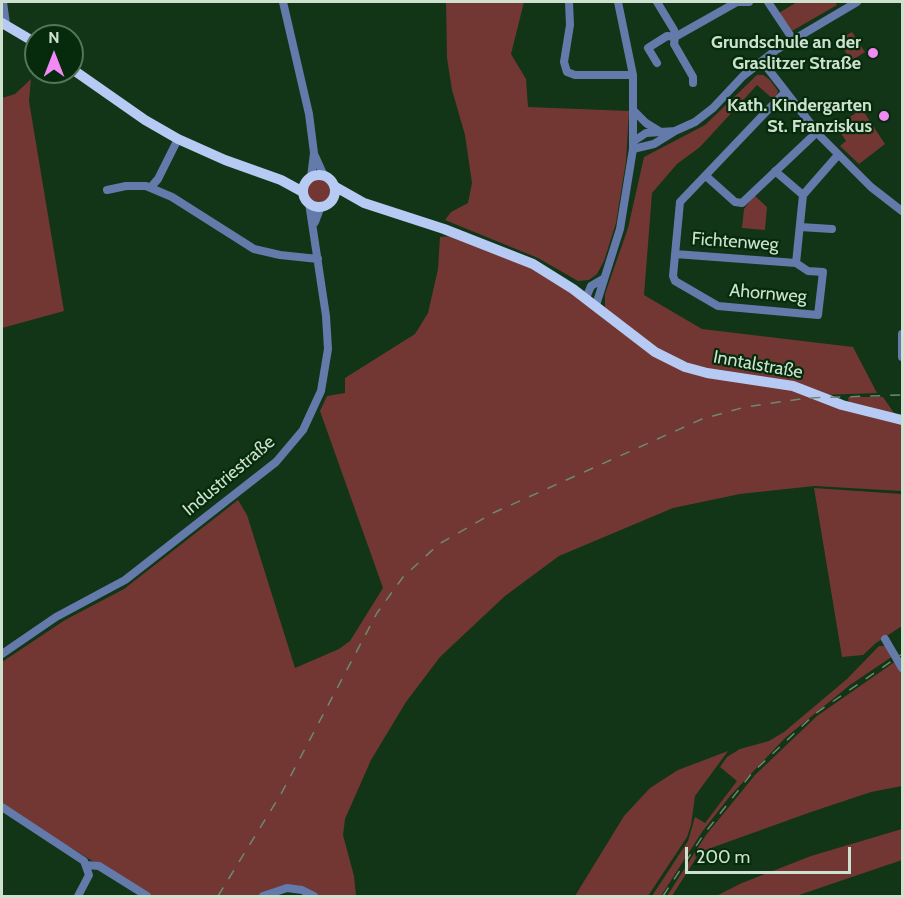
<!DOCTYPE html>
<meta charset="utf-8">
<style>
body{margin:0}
#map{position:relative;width:904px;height:898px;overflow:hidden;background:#113516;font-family:Cabin,sans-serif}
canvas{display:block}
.frame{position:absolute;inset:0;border:3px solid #cde1ce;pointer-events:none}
.north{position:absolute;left:24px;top:24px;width:60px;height:60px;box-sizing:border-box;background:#062b0c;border:2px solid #56745a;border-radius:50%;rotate:0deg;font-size:16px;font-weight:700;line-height:24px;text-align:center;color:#cde1ce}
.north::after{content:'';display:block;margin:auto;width:21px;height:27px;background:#f18af4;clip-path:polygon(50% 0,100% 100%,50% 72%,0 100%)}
.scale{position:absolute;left:685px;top:847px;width:166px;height:27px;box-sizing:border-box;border:3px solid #cde1ce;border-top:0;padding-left:8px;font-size:18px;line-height:21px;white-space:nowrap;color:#cde1ce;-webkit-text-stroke:4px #062b0c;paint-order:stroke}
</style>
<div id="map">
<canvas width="904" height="898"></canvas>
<div class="frame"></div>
<div class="north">N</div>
<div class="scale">200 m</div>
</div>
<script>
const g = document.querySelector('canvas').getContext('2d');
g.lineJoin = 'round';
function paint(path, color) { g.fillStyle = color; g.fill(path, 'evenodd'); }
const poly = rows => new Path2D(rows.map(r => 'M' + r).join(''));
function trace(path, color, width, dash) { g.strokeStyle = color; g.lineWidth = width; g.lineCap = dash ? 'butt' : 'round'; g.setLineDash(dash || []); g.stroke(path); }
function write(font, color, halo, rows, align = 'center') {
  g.font = font + ' Cabin,sans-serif'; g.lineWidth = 4.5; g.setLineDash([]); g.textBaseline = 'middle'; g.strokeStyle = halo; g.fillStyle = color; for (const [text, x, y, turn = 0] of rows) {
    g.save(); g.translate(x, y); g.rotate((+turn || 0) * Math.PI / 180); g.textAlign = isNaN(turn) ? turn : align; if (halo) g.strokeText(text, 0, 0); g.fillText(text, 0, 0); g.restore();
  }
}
paint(poly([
 [446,2,524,2,511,54,526,79,528,107,629,111,626,161,616,223,604,261,597,274,589,280,578,281,538,258,445,220,451,212,468,203,472,183,465,135,452,90,447,58],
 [797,2,835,2,837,5,792,31,779,13],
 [852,32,865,52,851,61,838,40],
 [757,75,763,75,770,80,778,91,777,94,773,99,757,85,700,147,677,164,652,193,644,295,702,329,853,347,877,393,824,395,709,371,666,355,605,310,605,294,628,228,644,157,705,125],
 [31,79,29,101,64,311,2,328,2,98,15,94],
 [862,109,885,144,859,164,840,146,846,141,836,126],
 '307 190a12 12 0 1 1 24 0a12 12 0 1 1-24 0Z',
 [754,195,767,207,765,230,742,228,744,209],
 [454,236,507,255,555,280,664,359,775,384,902,423,902,491,814,486,740,494,673,508,559,556,505,596,440,657,406,702,371,760,345,819,343,835,354,876,356,896,318,896,315,894,275,888,259,896,149,896,2,805,2,662,65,620,124,589,238,500,247,515,295,668,339,649,350,641,383,588,320,411,327,396,345,393,345,378,415,334,428,313,438,269,440,237],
 [848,397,883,397,896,416,849,404],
 [814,488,902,494,902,626,876,643,863,655,842,657],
 [879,646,885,646,893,656,850,685,785,738,730,796,702,832,661,896,652,896,688,841,695,817,705,823,737,781,720,767,727,757,740,749,769,741,784,732,847,679],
 [896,661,902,671,902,786,871,792,811,812,700,852,672,896,667,896,706,835,755,775,817,716],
 [728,751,695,796,691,825,687,837,648,896,575,896,624,816,650,788,678,770],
 [902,829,902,860,796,896,716,896,742,883,811,856]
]), '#723733');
trace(poly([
 [3,2,6,24],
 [283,2,309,114,314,153,311,177],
 [569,2,570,25,564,62,567,72,575,75,633,75],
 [657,2,674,30,675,37,737,2],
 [739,2,749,2],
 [768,2,792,38],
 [762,61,821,137,871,187,902,211],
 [657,63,648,48,667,36,675,37,674,44,693,77,693,83],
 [785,92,680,202,673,276,675,281,718,306,818,315,823,272,808,271,796,263],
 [634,111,646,123,659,131],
 [634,141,646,133,675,131,695,122,713,108,743,76,776,50,857,2],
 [633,149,654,144,675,131],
 [315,156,324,176],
 [775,171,803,195],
 [706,176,735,202,742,203,816,133],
 [151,187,158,179,178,139],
 [107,190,126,186,146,186,172,197,254,249,280,255,318,259],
 [315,222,321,206],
 [800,227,832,229],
 [675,254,796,263],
 [796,263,803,195,838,155],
 [586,298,591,286,603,279],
 [596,305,620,229,633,149,633,75,618,2],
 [902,334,902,357],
 [885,639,902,668],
 [2,654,56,617,125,580,276,462,303,430,321,391,328,349,326,316,309,203],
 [2,807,84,861,89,875,78,896],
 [87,865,99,866,147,896],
 [263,896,287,888,302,890,314,896]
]), '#647aab', 8);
trace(poly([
 [2,23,36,43],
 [72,69,145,120,178,139,225,160,281,180,303,192],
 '303 191a16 16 0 1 1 32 0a16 16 0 1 1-32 0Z',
 [334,186,364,203,444,229,533,264,573,289,655,352,685,367,707,373,793,386,842,405,902,420]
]), '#b7caf3', 10);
trace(poly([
 [218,896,281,794,377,613,403,577,439,544,493,513,702,419,745,407,807,398,902,395],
 [663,896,704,834,752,773,816,713,902,654]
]), '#6d8970', 1.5, [10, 10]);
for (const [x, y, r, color] of [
 [873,53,6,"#f18af4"],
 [884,116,6,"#f18af4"]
]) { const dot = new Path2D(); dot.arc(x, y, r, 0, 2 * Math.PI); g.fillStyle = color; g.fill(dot); trace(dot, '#062b0c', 2); }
write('bold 18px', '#cde1ce', '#062b0c', [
 ["Grundschule an der",861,43],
 ["Graslitzer Straße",861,64],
 ["Kath. Kindergarten",872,106],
 ["St. Franziskus",872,127]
], 'right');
write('18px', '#cde1ce', '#062b0c', [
 ["Fichtenweg",735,242,4],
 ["Ahornweg",768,294,5],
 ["Inntalstraße",758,365,10],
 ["Industriestraße",229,476,-40]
]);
</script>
